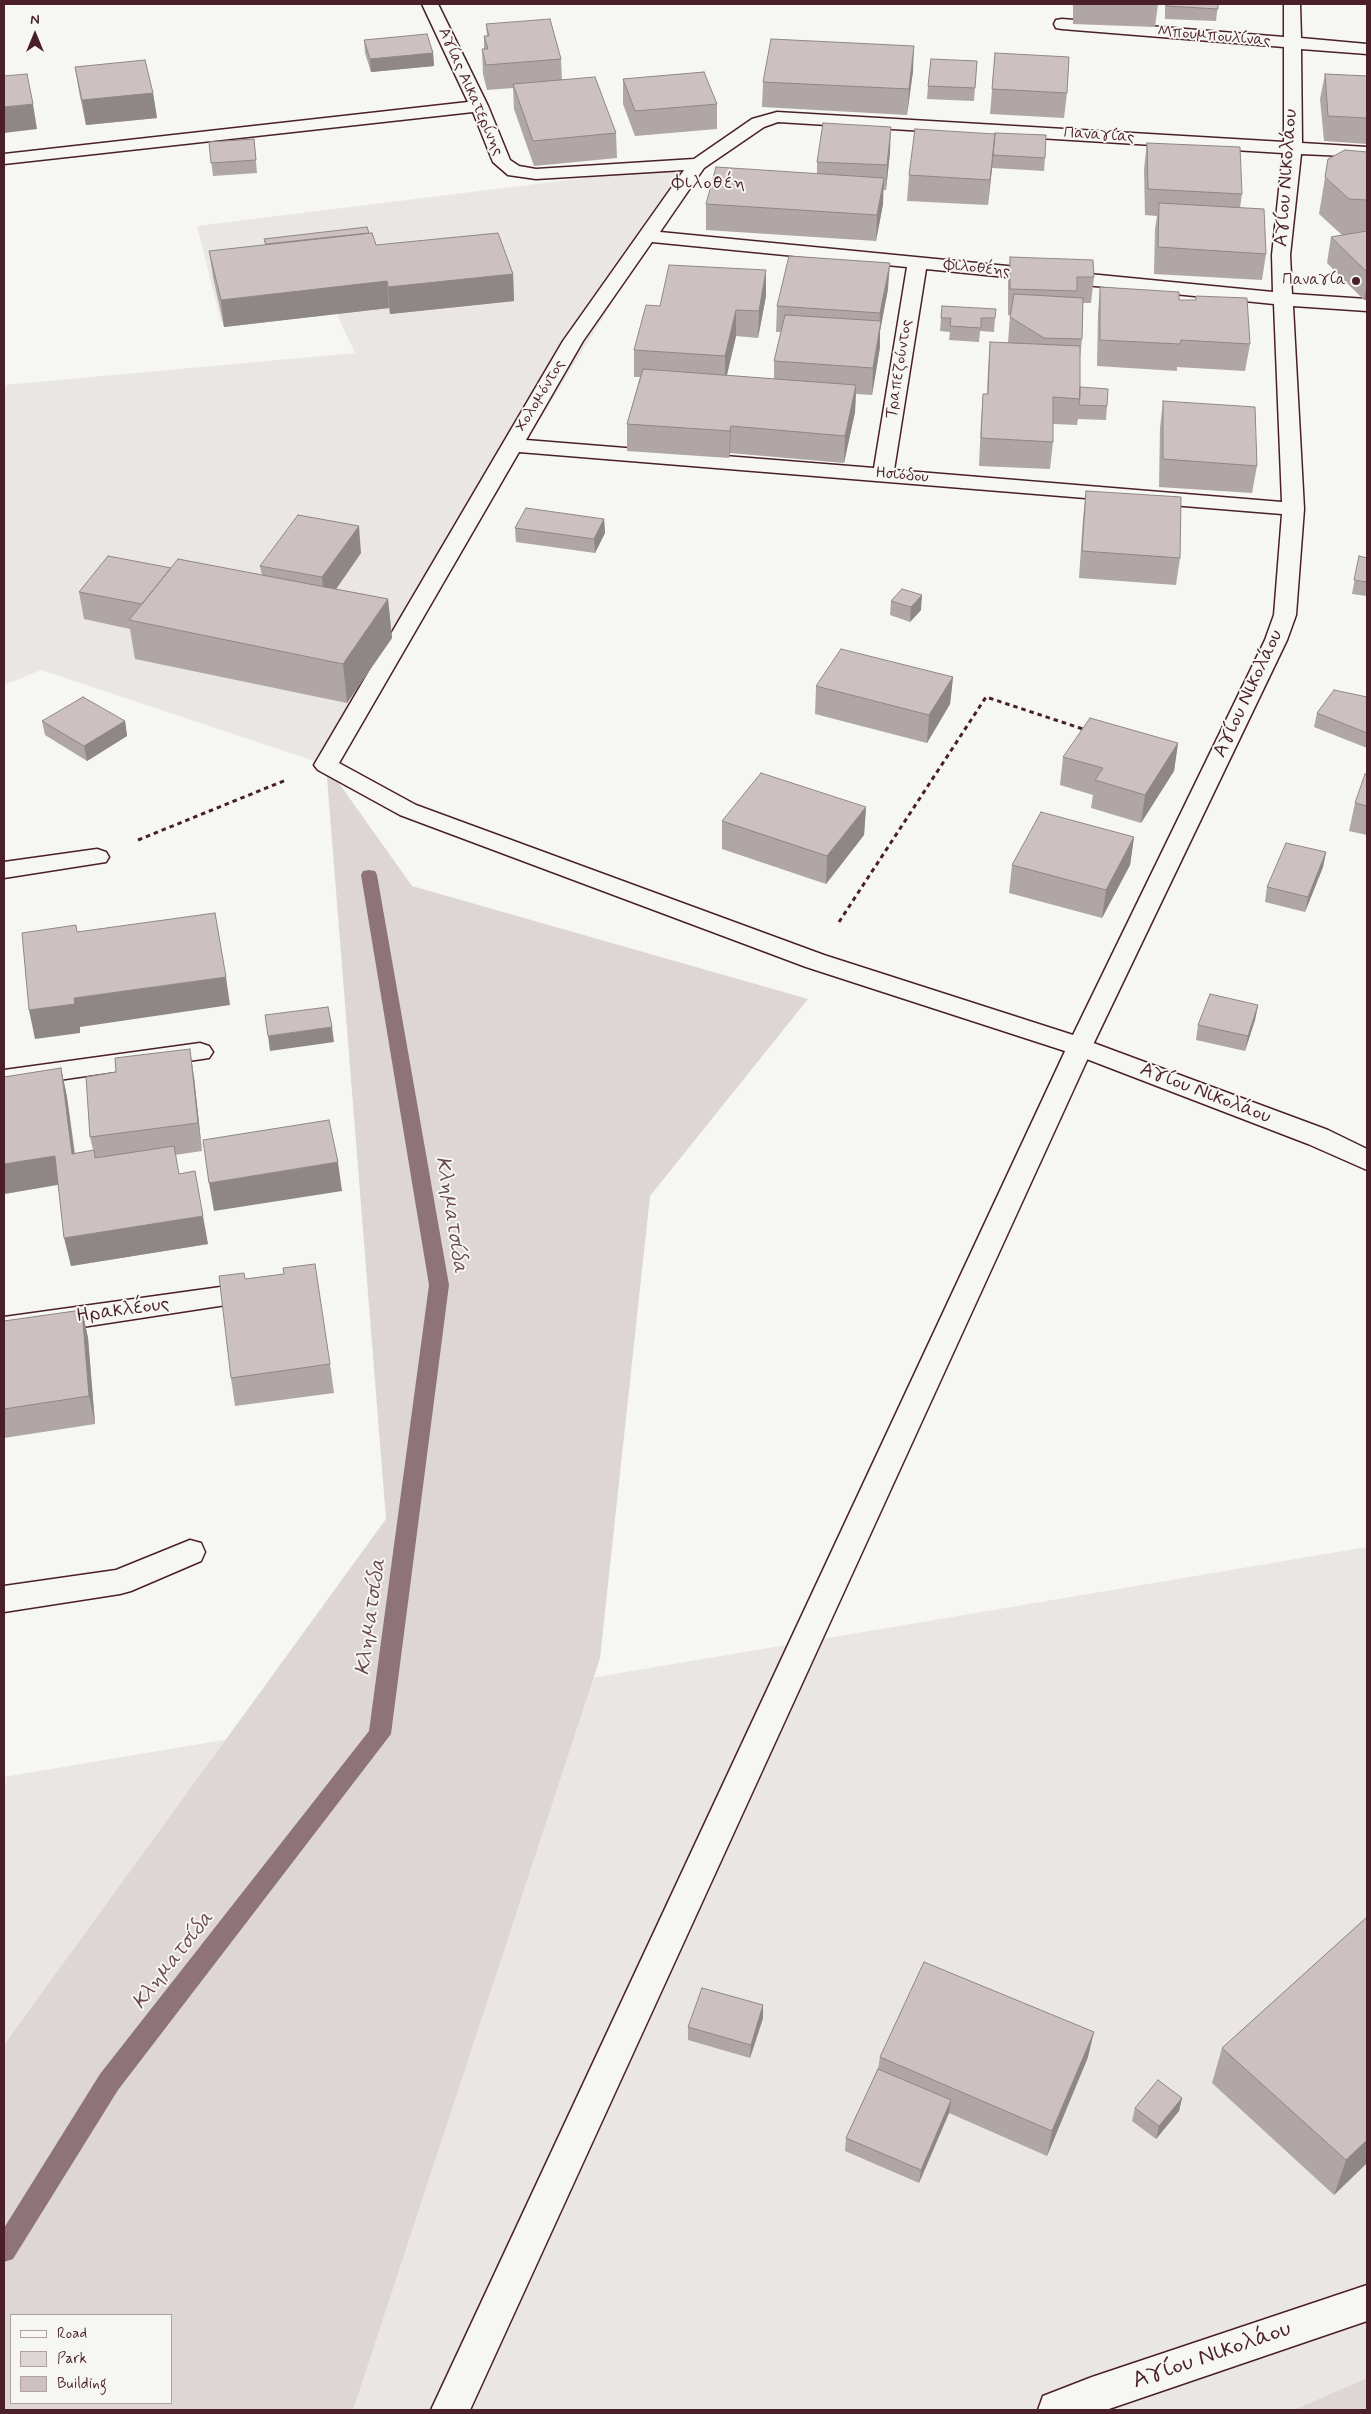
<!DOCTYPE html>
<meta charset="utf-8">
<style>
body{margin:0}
#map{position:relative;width:1371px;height:2414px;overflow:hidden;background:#f6f6f2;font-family:Mynerve,sans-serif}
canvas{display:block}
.frame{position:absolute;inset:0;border:5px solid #4a1f2b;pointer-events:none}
.legend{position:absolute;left:10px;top:2314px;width:162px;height:90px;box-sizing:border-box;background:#f6f6f2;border:1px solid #b1a0a2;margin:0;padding:6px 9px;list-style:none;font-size:15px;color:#4a1f2b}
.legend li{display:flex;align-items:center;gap:10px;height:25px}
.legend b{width:25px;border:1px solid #b1a0a2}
.north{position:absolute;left:10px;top:10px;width:50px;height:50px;-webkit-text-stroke:4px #f6f6f2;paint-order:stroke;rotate:0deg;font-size:14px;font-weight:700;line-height:20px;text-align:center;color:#4a1f2b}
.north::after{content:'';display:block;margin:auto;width:18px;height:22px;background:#4a1f2b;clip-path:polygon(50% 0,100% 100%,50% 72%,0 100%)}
</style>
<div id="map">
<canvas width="1371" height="2414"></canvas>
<div class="frame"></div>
<ul class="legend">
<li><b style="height:6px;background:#f6f6f2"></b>Road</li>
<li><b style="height:14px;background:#ddd6d5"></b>Park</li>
<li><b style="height:14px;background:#ccc1c0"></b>Building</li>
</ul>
<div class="north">N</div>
</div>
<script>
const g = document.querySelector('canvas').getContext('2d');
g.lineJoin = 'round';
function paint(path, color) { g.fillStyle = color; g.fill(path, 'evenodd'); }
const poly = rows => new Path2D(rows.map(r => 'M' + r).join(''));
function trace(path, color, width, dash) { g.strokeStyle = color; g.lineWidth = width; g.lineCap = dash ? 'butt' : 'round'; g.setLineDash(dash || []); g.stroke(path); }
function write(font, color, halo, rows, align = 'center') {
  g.font = font + ' Mynerve,sans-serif'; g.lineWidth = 4; g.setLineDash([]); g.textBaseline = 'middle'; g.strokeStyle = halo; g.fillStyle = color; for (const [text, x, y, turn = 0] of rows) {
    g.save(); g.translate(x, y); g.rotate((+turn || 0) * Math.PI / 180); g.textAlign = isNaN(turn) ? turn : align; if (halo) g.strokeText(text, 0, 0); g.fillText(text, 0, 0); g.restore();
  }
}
paint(poly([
 [698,164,326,765,41,670,4,685,4,385,355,353,335,310,221,322,197,226],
 [1367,1547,1367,2410,4,2410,4,1777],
 [11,2315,171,2315,171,2403,11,2403]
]), '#e9e6e3');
paint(poly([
 [326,765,412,886,808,999,650,1196,600,1658,353,2410,4,2410,4,2045,386,1519],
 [11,2315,171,2315,171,2403,11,2403],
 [1367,2378,1367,2410,1294,2410]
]), '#ddd6d5');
paint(poly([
 [369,870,375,871,377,875,449,1285,391,1734,118,2090,13,2259,4,2262,4,2228,100,2074,369,1731,429,1285,361,875,363,871,369,870]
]), '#8e747a');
const lane = poly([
 [1080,1038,1089,1041,1093,1047,470,2410,431,2410,1067,1047,1071,1041,1080,1038]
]);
const street = poly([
 [422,4,438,4,488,106,510,160,519,166,536,169,694,159,752,119,777,112,1284,142,1284,47,1062,29,1056,28,1054,24,1056,20,1062,19,1284,37,1284,4,1300,4,1301,38,1367,44,1367,54,1301,49,1302,143,1367,147,1367,157,1301,154,1290,255,1292,294,1367,299,1367,311,1293,306,1304,509,1296,615,1287,640,1089,1053,1080,1056,1071,1053,806,967,400,815,318,770,314,765,563,341,684,170,536,179,508,175,493,162,473,112,4,164,4,154,468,102,422,4],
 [778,122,1283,153,1272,255,1273,292,660,232,704,168,764,127,778,122],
 [652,242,907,267,874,468,526,440,583,341,652,242],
 [926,269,1274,304,1282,502,894,470,926,269],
 [519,452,1282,514,1274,615,1265,640,1073,1035,824,955,416,805,339,763,519,452],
 [97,849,106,852,109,857,106,862,4,878,4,862,97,849],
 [200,1043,209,1046,213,1052,209,1058,4,1088,4,1070,200,1043],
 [242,1284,252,1287,256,1294,252,1301,4,1339,4,1317,242,1284],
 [190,1540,201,1543,205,1552,201,1561,131,1591,120,1594,4,1612,4,1586,116,1570,190,1540]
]);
const secondary = poly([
 [1080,1038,1328,1130,1367,1149,1367,1170,1308,1144,1071,1053,1067,1047,1071,1041,1080,1038],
 [1367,2285,1367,2321,1106,2410,1038,2410,1043,2396,1092,2377,1367,2285]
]);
trace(lane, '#4a1f2b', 3);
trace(street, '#4a1f2b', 3);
trace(secondary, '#4a1f2b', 3);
trace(poly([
 [138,840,286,780],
 [839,922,986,697,1086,730]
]), '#4a1f2b', 3, [4.5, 4]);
paint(lane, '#f6f6f2');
paint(street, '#f6f6f2');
paint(secondary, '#f6f6f2');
paint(poly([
 [1073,4,1158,4,1155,27,1073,24],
 [1165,4,1218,4,1216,21,1165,19],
 [486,24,561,59,562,80,616,133,617,158,534,166,514,109,513,88,487,90,483,74,482,49,484,49,484,36,487,36],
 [364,40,433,53,434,66,371,72,365,53],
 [995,53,1067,93,1064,118,990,114],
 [977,61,974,101,927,99,928,86],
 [75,67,153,93,157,118,86,125,79,92],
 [913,71,907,115,762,107,763,82],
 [1325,74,1367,76,1367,144,1324,141,1320,99],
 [623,79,717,104,717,129,635,136,623,104],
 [915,129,1045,158,1044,171,992,168,988,205,907,201,909,175],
 [254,139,257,173,213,176,209,142],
 [1147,143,1242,194,1240,208,1266,254,1262,280,1154,274,1155,229,1157,216,1145,215,1144,169],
 [890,152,886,190,883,190,883,204,876,241,706,230,706,204,817,174,817,162],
 [1367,152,1367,300,1364,300,1327,263,1331,237,1342,235,1319,214,1328,159],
 [369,233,376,245,513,274,514,301,390,314,389,308,224,327,213,277,209,251,265,245,264,239],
 [1010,257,1094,277,1091,303,1083,303,1082,339,1080,358,1080,387,1107,406,1106,420,1078,419,1077,425,1053,424,1053,442,1050,469,979,466,981,421,983,394,987,394,988,369,990,342,1008,343,1010,315,1008,315,1008,283],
 [1100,287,1179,300,1196,300,1196,296,1250,344,1245,371,1177,367,1177,371,1097,366,1098,314],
 [888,289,880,331,880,347,872,395,856,394,855,412,844,463,730,453,729,458,627,451,627,424,640,377,634,377,634,350,660,306,766,296,758,338,736,336,727,375,774,379,774,361,781,332,776,332,777,306],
 [942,306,995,318,994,332,980,331,979,342,949,340,950,332,940,331],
 [1163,401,1257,466,1252,493,1159,487,1160,428],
 [1086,491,1180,558,1176,585,1079,578,1083,518],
 [604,519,605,533,595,553,516,542,515,528],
 [361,553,336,589,388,599,392,638,347,703,135,659,130,629,84,619,79,592,171,568,262,575,260,566],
 [1359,556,1367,558,1367,596,1352,594],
 [891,601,921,610,910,622,890,615],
 [953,677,950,704,927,743,815,714,816,686],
 [1367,697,1367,748,1314,727,1317,713],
 [42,721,125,721,127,736,87,761,45,735],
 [1178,743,1174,771,1141,823,1091,808,1093,795,1060,785,1063,757],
 [1367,775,1367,835,1349,831,1355,803],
 [866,807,864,835,826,884,722,849,722,821],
 [1134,837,1130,865,1102,918,1009,893,1012,865],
 [1326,852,1323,867,1305,912,1265,902,1267,887],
 [1258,1005,1255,1020,1245,1051,1196,1040,1198,1025],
 [61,1068,67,1097,75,1153,93,1150,90,1137,194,1077,202,1151,175,1155,179,1174,208,1244,71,1266,58,1185,4,1194,4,1077],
 [284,1274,330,1364,334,1393,235,1406,231,1378,245,1279],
 [82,1310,88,1338,95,1424,4,1438,4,1321],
 [1367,1917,1367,2163,1334,2195,1212,2083,1222,2048],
 [763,2005,763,2018,750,2058,688,2040,688,2027],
 [880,2057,1088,2057,1047,2156,949,2113,919,2183,845,2151,846,2138,878,2069],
 [1182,2098,1179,2111,1156,2139,1132,2121,1135,2108]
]), '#afa6a5');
paint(poly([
 [914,46,913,71,907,115,909,89],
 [433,53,434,66,371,72,370,59],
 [153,93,157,118,86,125,82,100],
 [33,104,37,129,4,133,4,107],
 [891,127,890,152,886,190,887,165],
 [995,134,993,159,988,205,990,180],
 [884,178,883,204,876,241,877,215],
 [890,263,888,289,880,331,880,347,872,395,873,368,879,331,880,313],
 [766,270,766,296,758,338,759,311],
 [513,274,514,301,390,314,388,287],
 [387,281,389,308,224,327,221,300],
 [1367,282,1367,300,1364,300],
 [736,310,736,336,725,383,725,356],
 [856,385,855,412,844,463,845,436],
 [731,426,730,453,729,458,730,431],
 [604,519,605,533,595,553,594,539],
 [359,526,361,553,325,605,322,577],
 [922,595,921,610,910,622,911,607],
 [388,599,392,638,347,703,343,664],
 [953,677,950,704,927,743,929,715],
 [125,721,127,736,87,761,84,746],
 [1178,743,1174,771,1141,823,1145,795],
 [866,807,864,835,826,884,827,856],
 [1134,837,1130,865,1102,918,1106,890],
 [1326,852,1323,867,1305,912,1308,897],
 [226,977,230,1005,80,1027,80,1033,35,1039,29,1010,74,998],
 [1258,1005,1255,1020,1245,1051,1248,1036],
 [332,1027,334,1042,270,1051,268,1036],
 [190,1049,194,1077,202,1151,198,1123],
 [61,1068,67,1097,78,1182,72,1154],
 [55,1156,61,1184,4,1194,4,1164],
 [338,1162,342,1191,214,1211,209,1183],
 [203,1216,208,1244,71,1266,64,1238],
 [82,1310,88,1338,95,1424,89,1396],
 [763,2005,763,2018,750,2058,751,2045],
 [1094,2032,1088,2057,1047,2156,1052,2131],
 [1182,2098,1179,2111,1156,2139,1159,2126],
 [951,2100,949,2113,919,2183,921,2170],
 [1367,2140,1367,2163,1334,2195,1346,2160]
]), '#8f8786');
const building = poly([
 [1167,4,1218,4,1218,9,1167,6,1167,4],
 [550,19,561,59,486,65,482,49,488,49,484,36,489,36,486,24,550,19],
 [427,34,433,53,370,59,364,40,427,34],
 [771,39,914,46,909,89,763,82,771,39],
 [995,53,1069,57,1067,93,992,89,995,53],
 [931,59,977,61,975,88,928,86,931,59],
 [145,60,153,93,82,100,75,67,145,60],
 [704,72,717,104,635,111,623,79,704,72],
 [27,74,33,104,4,107,4,76,27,74],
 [1325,74,1367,76,1367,118,1328,116,1325,74],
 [595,77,616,133,533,141,513,84,595,77],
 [823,123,891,127,887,165,817,162,823,123],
 [915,129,995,134,990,180,909,175,915,129],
 [995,133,1046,135,1045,158,993,155,995,133],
 [254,139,256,160,211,163,209,142,254,139],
 [1147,143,1240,147,1242,194,1148,189,1147,143],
 [1345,150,1367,152,1367,200,1349,199,1325,177,1328,159,1345,150],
 [716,167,884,178,877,215,706,204,716,167],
 [1159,203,1264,209,1266,254,1158,247,1159,203],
 [367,227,369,233,266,244,264,239,367,227],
 [1367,231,1367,272,1331,237,1367,231],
 [372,233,376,245,498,233,513,274,388,287,387,281,221,300,209,251,372,233],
 [789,256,890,263,880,313,777,306,789,256],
 [1010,257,1093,260,1094,277,1077,277,1077,291,1010,289,1010,257],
 [669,265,766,270,759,311,736,310,725,356,634,350,646,305,660,306,669,265],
 [1100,287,1179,292,1179,300,1196,300,1196,296,1247,298,1250,344,1181,340,1180,344,1100,340,1100,287],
 [1014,294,1083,298,1082,339,1044,338,1010,317,1014,294],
 [942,306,996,309,995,318,981,318,981,328,950,326,951,318,941,318,942,306],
 [785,315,881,321,873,368,774,361,785,315],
 [990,342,1080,346,1080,399,1053,397,1053,442,981,438,983,394,988,394,990,342],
 [643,369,856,385,845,436,731,426,730,431,627,424,643,369],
 [1080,387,1108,389,1107,406,1079,405,1080,387],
 [1163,401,1255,407,1257,466,1163,459,1163,401],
 [1086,491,1181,497,1180,558,1082,551,1086,491],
 [526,508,604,519,594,539,515,528,526,508],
 [298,515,359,526,322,577,260,566,298,515],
 [108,556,171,568,142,604,79,592,108,556],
 [1359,556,1367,558,1367,582,1354,580,1359,556],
 [178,559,388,599,343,664,129,620,178,559],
 [902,589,922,595,911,607,891,601,902,589],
 [841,649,953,677,929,715,816,686,841,649],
 [1334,690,1367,697,1367,733,1317,713,1334,690],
 [83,697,125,721,84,746,42,721,83,697],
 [1090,718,1178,743,1145,795,1095,780,1103,768,1063,757,1090,718],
 [761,773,866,807,827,856,722,821,761,773],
 [1365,774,1367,775,1367,806,1355,803,1365,774],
 [1041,812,1134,837,1106,890,1012,865,1041,812],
 [1286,843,1326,852,1308,897,1267,887,1286,843],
 [215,913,226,977,74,998,75,1004,29,1010,22,933,76,925,77,932,215,913],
 [1210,994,1258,1005,1248,1036,1198,1025,1210,994],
 [328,1007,332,1027,268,1036,265,1015,328,1007],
 [190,1049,198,1123,90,1137,86,1077,116,1072,115,1058,190,1049],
 [61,1068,72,1154,94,1150,95,1158,174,1146,179,1174,195,1171,203,1216,64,1238,55,1156,4,1164,4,1077,61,1068],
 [329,1120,338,1162,209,1183,203,1140,329,1120],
 [315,1264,330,1364,231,1378,219,1276,244,1273,245,1279,284,1274,283,1268,315,1264],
 [82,1310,89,1396,4,1409,4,1321,82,1310],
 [1367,1917,1367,2140,1346,2160,1222,2048,1367,1917],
 [924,1962,1094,2032,1052,2131,880,2057,924,1962],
 [702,1988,763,2005,751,2045,688,2027,702,1988],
 [878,2069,951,2100,921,2170,846,2138,878,2069],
 [1158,2080,1182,2098,1159,2126,1135,2108,1158,2080]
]);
paint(building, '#ccc1c0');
trace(building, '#8f8786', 1);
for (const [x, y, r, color] of [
 [1356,281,5,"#4a1f2b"]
]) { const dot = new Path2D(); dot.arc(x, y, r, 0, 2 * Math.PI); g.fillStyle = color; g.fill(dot); trace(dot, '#f6f6f2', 2); }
write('16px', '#4a1f2b', '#f6f6f2', [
 ["Μπουμπουλίνας",1214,37,5],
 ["Αγίας Αικατερίνης",470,92,66],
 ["Παναγίας",1099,136,4],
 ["Φιλοθέης",977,269,6],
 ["Τραπεζούντος",900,369,-81],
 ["Χολομόντος",541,396,-59],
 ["Ησιόδου",902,476,5]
]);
write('16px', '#4a1f2b', '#f6f6f2', [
 ["Παναγία",1346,281]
], 'right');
g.letterSpacing = '1px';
write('18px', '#4a1f2b', '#f6f6f2', [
 ["Φιλοθέη",709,184]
]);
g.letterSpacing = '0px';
write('20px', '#4a1f2b', '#f6f6f2', [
 ["Αγίου Νικολάου",1287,178,-86],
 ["Αγίου Νικολάου",1249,694,-65],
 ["Αγίου Νικολάου",1205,1094,21],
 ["Ηρακλέους",123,1311,-8]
]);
write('italic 21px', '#6c4a52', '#f6f6f2', [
 ["Κληματσίδα",450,1215,81],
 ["Κληματσίδα",372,1617,-82],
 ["Κληματσίδα",174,1961,-52]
]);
write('24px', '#4a1f2b', '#f6f6f2', [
 ["Αγίου Νικολάου",1212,2356,-19]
]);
</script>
